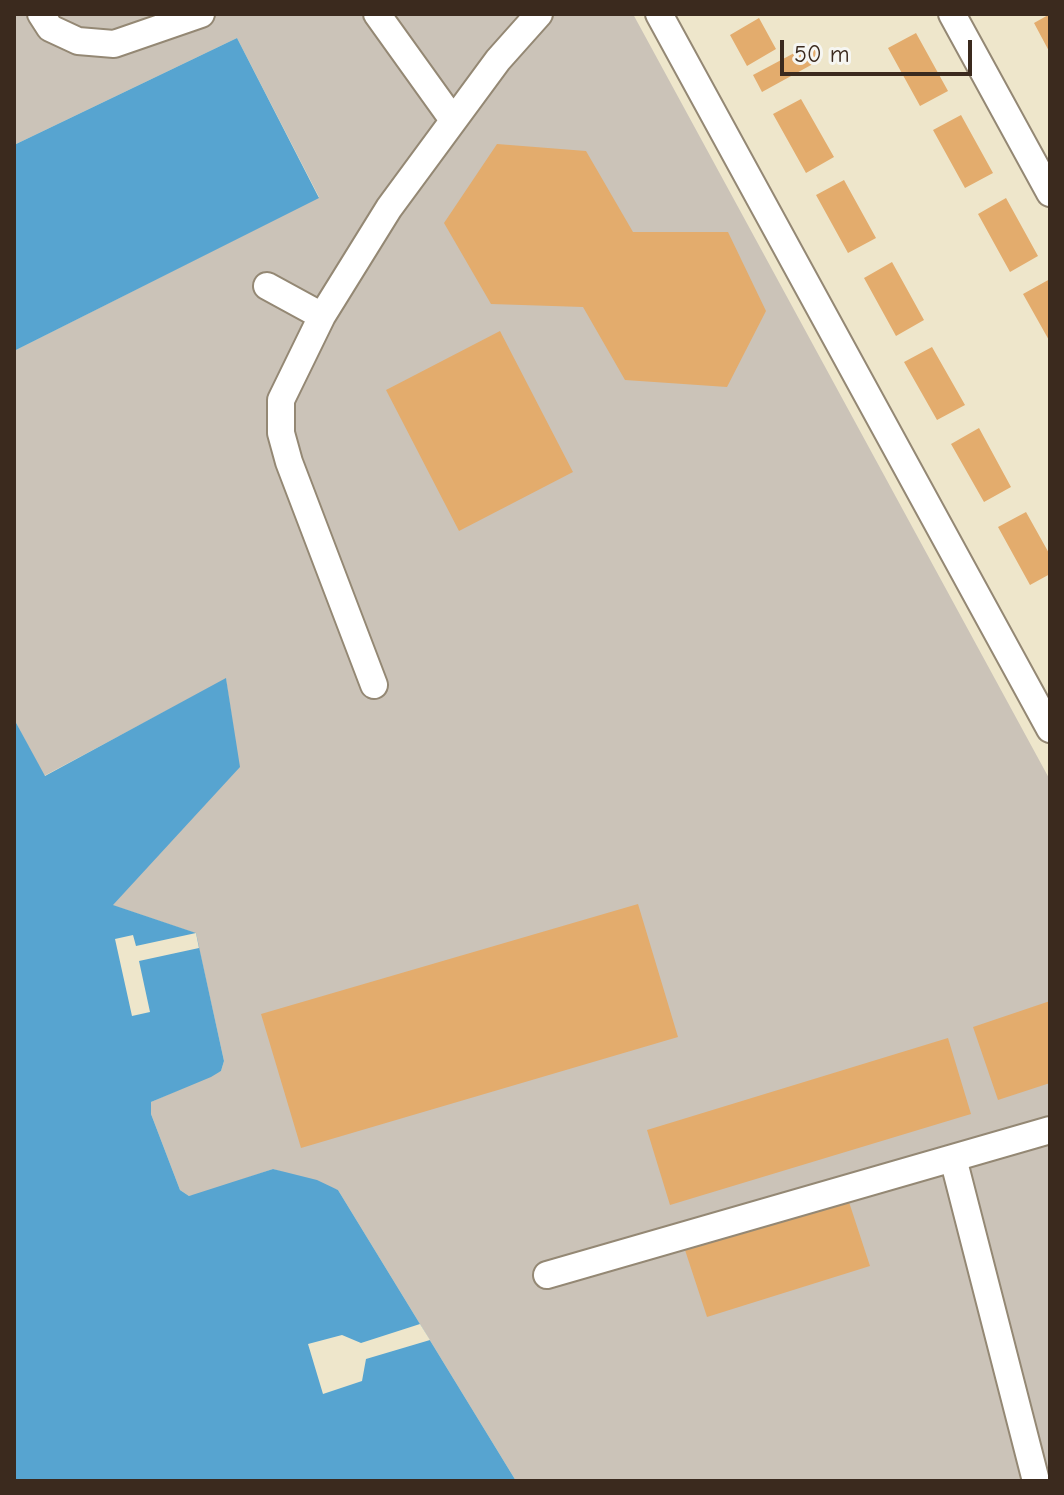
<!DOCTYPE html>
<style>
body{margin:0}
#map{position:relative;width:1064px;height:1495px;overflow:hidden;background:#eee6cb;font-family:"Comic Neue",sans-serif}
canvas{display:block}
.frame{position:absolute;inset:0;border:16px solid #3b2a1e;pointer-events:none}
.scale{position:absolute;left:780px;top:40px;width:192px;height:36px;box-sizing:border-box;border:4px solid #3b2a1e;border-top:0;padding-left:10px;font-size:24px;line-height:28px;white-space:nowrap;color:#3b2a1e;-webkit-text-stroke:6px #f6f6f2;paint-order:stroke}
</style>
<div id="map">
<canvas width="1064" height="1495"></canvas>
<div class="frame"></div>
<div class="scale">50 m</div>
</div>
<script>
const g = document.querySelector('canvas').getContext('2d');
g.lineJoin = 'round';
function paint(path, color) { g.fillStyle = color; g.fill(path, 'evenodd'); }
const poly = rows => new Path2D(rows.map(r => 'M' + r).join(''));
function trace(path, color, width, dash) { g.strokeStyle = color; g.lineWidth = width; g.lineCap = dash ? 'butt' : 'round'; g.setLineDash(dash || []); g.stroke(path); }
paint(poly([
 [14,14,633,14,1050,780,1050,1481,516,1481,338,1190,273,1169,197,1195,189,1196,180,1190,151,1114,151,1102,221,1071,224,1061,199,948,195,933,112,905,239,767,226,679,44,776,14,719,14,351,319,197,237,38,14,145]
]), '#cbc3b8');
paint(poly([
 [237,38,319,198,14,351,14,145],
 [226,678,240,767,113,905,196,933,224,1061,221,1071,211,1077,151,1102,151,1114,180,1190,189,1196,273,1169,317,1180,338,1190,516,1481,14,1481,14,719,45,776]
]), '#57a4d0');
paint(poly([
 [196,933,199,948,139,961,150,1012,132,1016,115,939,133,935,136,946],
 [420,1324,430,1340,366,1359,362,1381,323,1394,308,1344,342,1335,361,1343]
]), '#eee6cb');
paint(poly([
 [1050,14,1050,53,1034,23],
 [759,18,776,49,747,66,730,35],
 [916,33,948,91,920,106,888,48],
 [813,43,822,59,762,92,753,75],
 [801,99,834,157,806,173,773,114],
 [961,115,993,173,965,188,933,130],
 [497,144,586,151,633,232,728,232,766,311,727,387,625,380,583,307,491,304,444,223],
 [844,180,876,238,848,253,816,195],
 [1006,198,1038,256,1010,272,978,214],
 [892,262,924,320,896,336,864,278],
 [1050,279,1050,342,1023,294],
 [500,331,573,472,459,531,386,390],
 [932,347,965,405,937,420,904,362],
 [979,428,1011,487,984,502,951,444],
 [1026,512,1050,555,1050,574,1030,585,998,527],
 [638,904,678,1037,301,1148,261,1014],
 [1050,1001,1050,1083,998,1100,973,1027],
 [948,1038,971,1114,670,1205,647,1130],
 [848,1199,870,1266,707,1317,685,1250]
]), '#e3ac6d');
const minor = poly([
 [41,14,50,28,78,41,114,44,201,14],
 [377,14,453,120],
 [659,14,1050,729],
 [952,14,1050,193],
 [267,286,322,316],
 [374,685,289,462,281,433,281,400,322,316,389,208,498,60,539,14],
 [953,1158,1036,1481],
 [547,1275,1050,1130]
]);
trace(minor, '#948874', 30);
trace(minor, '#fff', 26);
</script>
